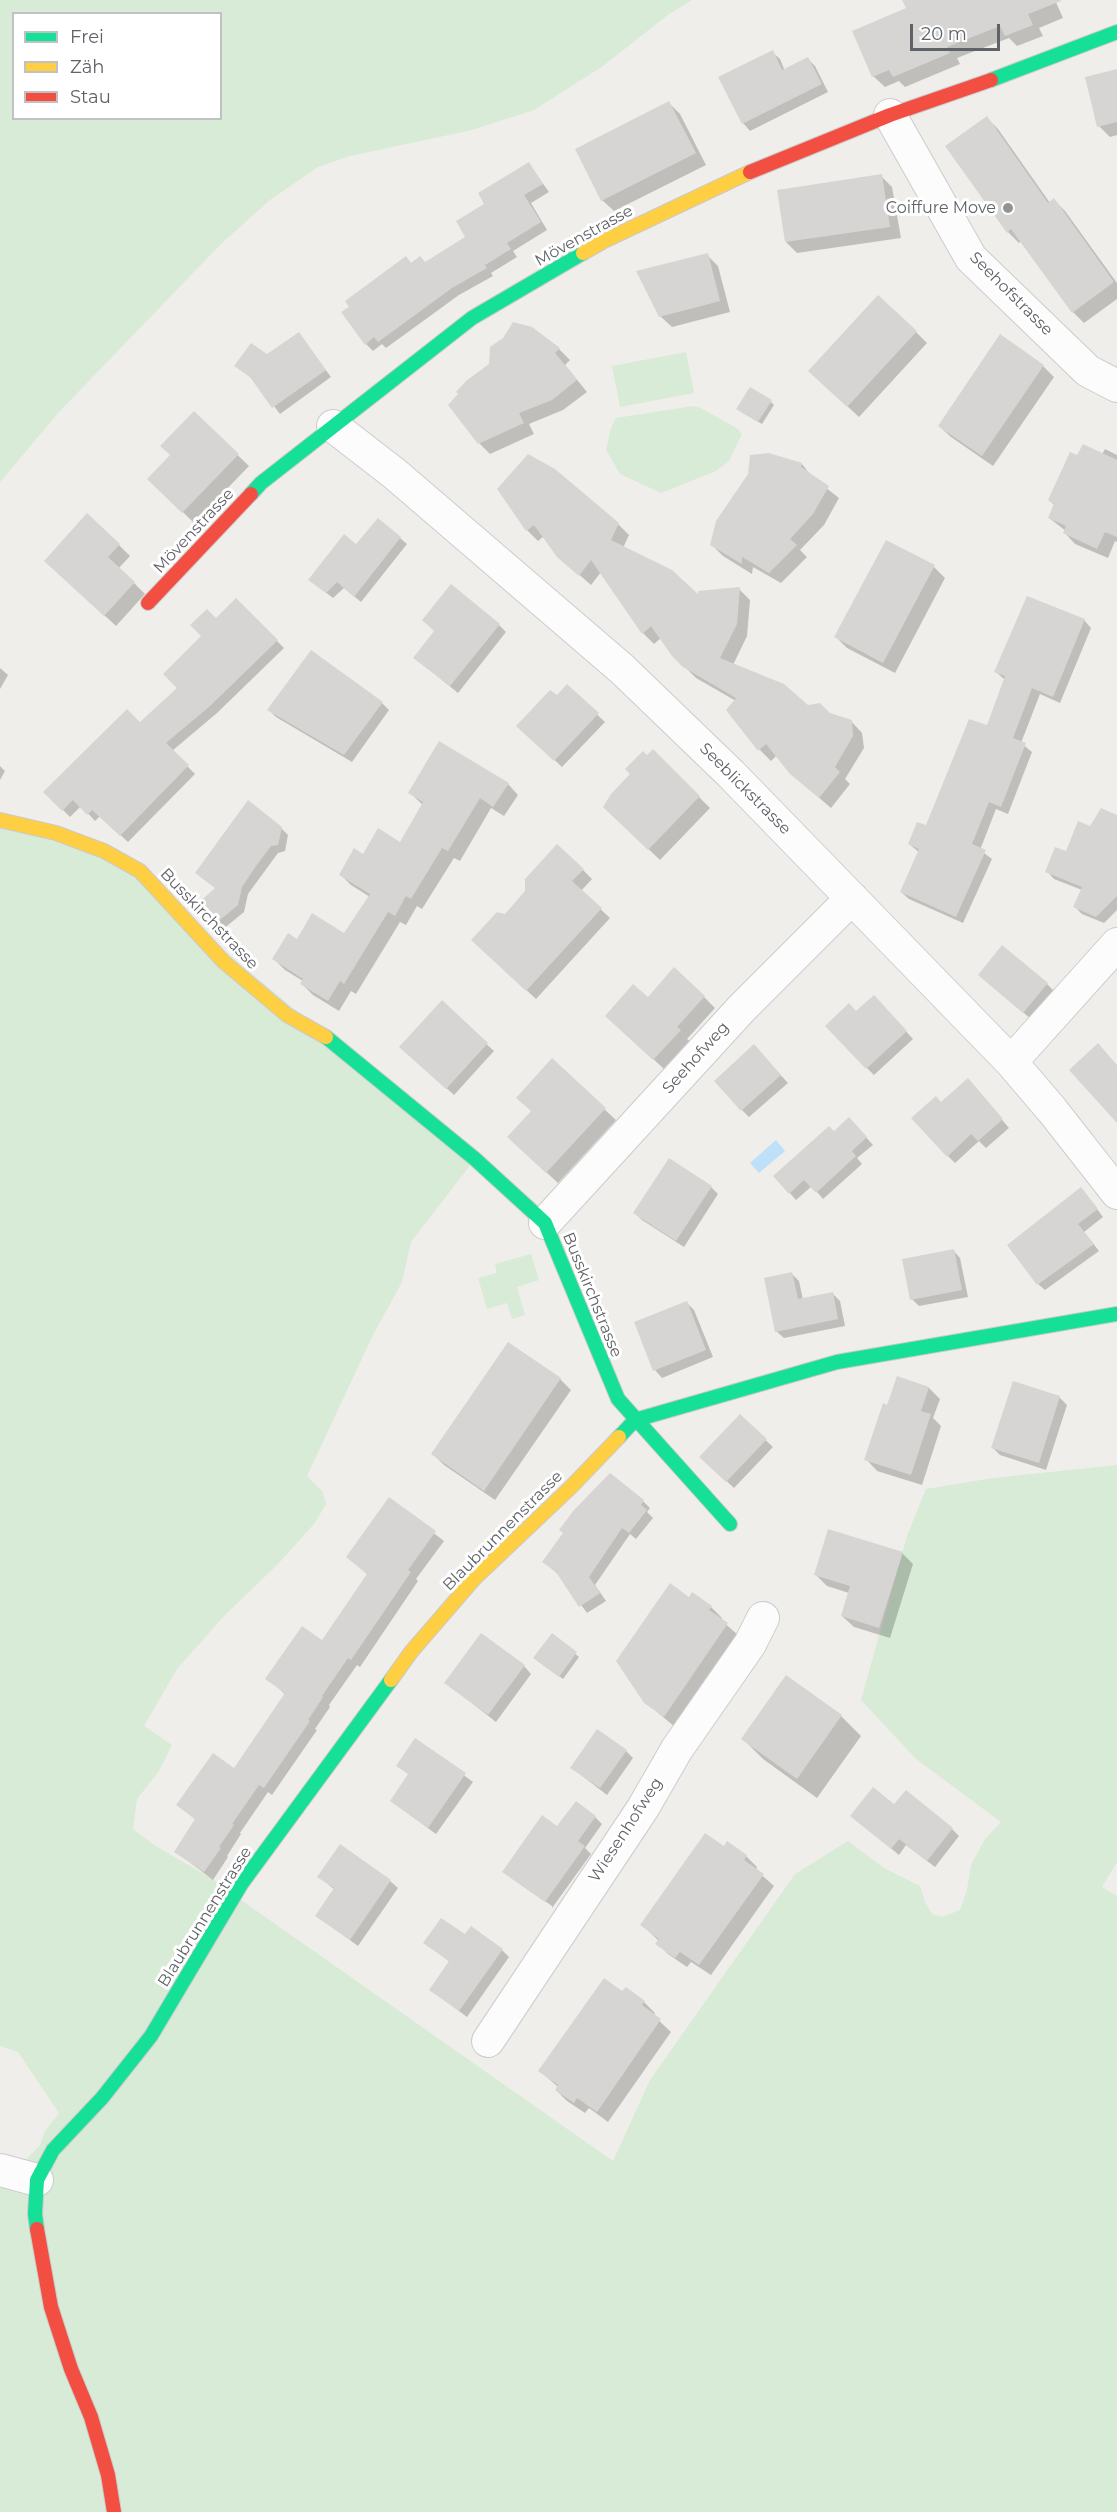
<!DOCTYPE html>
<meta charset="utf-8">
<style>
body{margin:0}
#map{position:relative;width:1117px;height:2512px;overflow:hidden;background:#efeeea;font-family:Montserrat,sans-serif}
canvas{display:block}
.legend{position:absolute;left:12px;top:12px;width:210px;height:108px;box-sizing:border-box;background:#fff;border:2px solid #bfc1c3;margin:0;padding:8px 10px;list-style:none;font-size:18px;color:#5f6368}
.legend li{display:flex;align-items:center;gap:12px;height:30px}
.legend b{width:30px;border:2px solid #bfc1c3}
.scale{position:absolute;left:910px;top:24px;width:90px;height:27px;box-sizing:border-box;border:3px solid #5f6368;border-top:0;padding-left:8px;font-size:18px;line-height:21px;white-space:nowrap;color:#5f6368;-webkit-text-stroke:4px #fff;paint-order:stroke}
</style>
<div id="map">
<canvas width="1117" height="2512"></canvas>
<ul class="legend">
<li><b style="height:8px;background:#16e098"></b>Frei</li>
<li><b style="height:8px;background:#ffcf43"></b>Zäh</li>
<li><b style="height:8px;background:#f24e42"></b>Stau</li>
</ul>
<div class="scale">20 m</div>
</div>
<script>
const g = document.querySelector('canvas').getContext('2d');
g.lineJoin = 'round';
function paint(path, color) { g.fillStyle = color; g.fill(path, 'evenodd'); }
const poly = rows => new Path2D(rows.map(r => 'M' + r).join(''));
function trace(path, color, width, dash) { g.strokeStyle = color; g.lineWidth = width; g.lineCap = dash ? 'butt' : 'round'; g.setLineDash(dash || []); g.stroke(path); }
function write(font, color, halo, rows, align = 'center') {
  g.font = font + ' Montserrat,sans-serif'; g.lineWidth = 6; g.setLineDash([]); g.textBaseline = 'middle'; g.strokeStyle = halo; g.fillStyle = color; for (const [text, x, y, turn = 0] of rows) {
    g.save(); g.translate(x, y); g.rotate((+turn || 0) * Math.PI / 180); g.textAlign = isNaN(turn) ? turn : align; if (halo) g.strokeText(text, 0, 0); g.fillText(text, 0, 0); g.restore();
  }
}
paint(poly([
 [0,0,692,0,669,14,603,66,534,110,472,130,350,156,318,167,270,200,221,244,60,411,0,482],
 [14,14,220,14,220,118,14,118],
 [686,352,694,393,620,407,612,366],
 [693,406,699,407,738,429,742,434,729,461,716,471,661,493,620,474,606,450,611,428,616,418],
 [0,820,104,851,475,1159,411,1242,402,1282,373,1335,307,1476,323,1492,326,1504,314,1524,278,1564,225,1615,177,1669,144,1726,172,1745,159,1771,137,1799,133,1829,154,1845,228,1888,241,1900,613,2161,650,2080,795,1874,848,1841,884,1868,920,1886,925,1902,932,1914,942,1917,960,1910,967,1890,971,1865,985,1839,1001,1822,916,1759,861,1700,907,1536,926,1489,993,1478,1117,1465,1117,1862,1102,1887,1117,1896,1117,2512,0,2512,0,2163,24,2162,40,2145,45,2131,59,2113,18,2052,0,2046],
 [531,1254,539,1280,517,1287,525,1315,512,1319,507,1303,487,1309,478,1278,497,1273,495,1264]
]), '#d8ebd6');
paint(poly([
 [776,1140,785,1151,759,1173,750,1163]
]), '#bfe0f9');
paint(poly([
 [911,0,1055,0,1063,18,1039,28,1043,36,1017,46,1009,38,957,58,960,64,905,87,899,81,885,87,873,76],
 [772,52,780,59,785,71,808,59,815,66,828,92,750,131,743,123,720,77],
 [1117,71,1117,135,1110,137,1099,126],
 [669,103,680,114,706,165,614,211,602,200,577,149],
 [987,118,998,129,1050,203,1054,200,1065,211,1117,283,1117,299,1084,323,1073,312,1021,241,1019,243,1008,232],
 [529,164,549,192,531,203,547,230,513,251,517,257,491,273,493,276,459,295,386,348,382,344,373,351,366,344,406,258,412,264,425,263,468,237,486,205],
 [881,176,892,187,901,238,797,253,786,242],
 [707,255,718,266,730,312,672,327,660,316],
 [916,332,927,343,859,417,821,382],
 [299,334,331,377,280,414,255,381,236,366,267,356],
 [559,349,570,360,565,365,587,392,563,410,529,424,534,434,490,454,479,443,467,383],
 [1043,366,1054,377,993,466,951,437,939,426],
 [771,402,774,405,762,424,741,412],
 [194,413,249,466,194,523,149,479,172,455],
 [1105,449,1117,455,1117,542,1115,541,1108,558,1075,544,1065,533,1066,531,1049,518,1055,506,1049,500,1078,457,1102,454],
 [802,464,812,477,839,498,824,525,800,550,807,557,781,583,753,567,752,574,723,556,712,545],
 [499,489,618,524,629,535,623,548,698,596,739,589,750,600,747,636,733,665,807,706,851,721,862,733,864,748,845,779,850,784,831,808,803,784,777,755,771,761,760,750,728,710,736,701,696,678,673,655,661,638,654,644,643,633,601,572,591,585,558,556,544,536,538,541,527,530],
 [400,538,407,544,361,602,344,588,333,598,310,580,357,546],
 [119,545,130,556,119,568,145,594,116,626,57,572],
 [934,567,945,578,895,673,847,648,836,637],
 [236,600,284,648,217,713,172,751,195,774,128,842,100,816,95,821,81,806,70,817,45,792,140,724,179,688],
 [1084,620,1091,628,1060,703,1040,694,1021,743,1032,752,1008,814,996,809,980,850,992,859,963,923,909,899,901,892,919,852,909,844,927,827,988,727,1005,680,996,672],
 [499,625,506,632,458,693,415,658],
 [0,668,8,675,0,689],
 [567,686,605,722,562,767,519,726,557,697],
 [382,703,389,710,352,762,276,717,269,710],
 [653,751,710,808,660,860,616,818,647,757],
 [0,766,5,771,0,780],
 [508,784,518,795,504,816,491,808,460,861,454,858,422,909,417,906,406,925,400,922,356,994,351,991,339,1011,313,995,302,984,303,981,285,970,274,959,297,941,344,935,370,897,351,885,340,874,363,856,401,844,423,805,410,793],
 [1117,816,1117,910,1104,923,1082,914,1075,907,1082,890,1054,879,1047,871,1091,828],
 [281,828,288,835,285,851,278,853,248,894,244,912,222,930,199,905],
 [583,870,592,879,581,891,610,918,536,999,473,940,505,915],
 [987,982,1047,984,1054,991,1031,1019],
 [704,997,715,1008,687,1039,691,1042,665,1070,618,1026,648,999],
 [442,1003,494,1051,454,1095,409,1054],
 [881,1004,913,1039,874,1075,867,1068,856,1013],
 [761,1054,788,1083,749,1117,742,1110],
 [552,1061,616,1120,558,1183,520,1148],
 [975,1088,1009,1128,986,1148,979,1141,955,1163,948,1156,941,1103],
 [855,1125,873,1145,857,1158,862,1164,823,1199,812,1186,796,1200,775,1176,834,1133],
 [711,1187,718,1194,684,1247,642,1220,635,1213],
 [1087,1196,1103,1217,1084,1232,1099,1251,1045,1290,1038,1284],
 [953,1250,960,1258,968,1297,919,1306,912,1299],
 [792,1274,799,1281,803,1300,833,1294,840,1301,845,1326,784,1338,776,1331],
 [687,1303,694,1310,713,1357,662,1378,655,1370],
 [508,1344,560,1379,571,1390,495,1500,444,1465,433,1454],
 [898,1378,929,1388,940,1399,933,1418,941,1426,922,1485,877,1471,866,1459],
 [1059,1397,1067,1405,1046,1470,1000,1455,993,1448],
 [740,1416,773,1447,734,1488,701,1457],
 [389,1499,444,1541,416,1579,418,1581,360,1667,357,1665,329,1705,330,1707,315,1729,317,1730,272,1795,268,1792,240,1833,241,1834,227,1856,228,1857,213,1880,175,1851,196,1820,178,1805,234,1770,286,1695,267,1678,322,1642,368,1575,348,1557],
 [643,1501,650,1508,647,1512,653,1518,636,1539,630,1534,595,1585,606,1601,587,1613,560,1576,544,1562],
 [902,1553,913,1564,890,1638,854,1627,842,1616,849,1593,827,1586,816,1575],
 [692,1594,711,1607,722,1618,721,1620,738,1635,675,1727,645,1702],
 [552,1635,579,1657,563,1679,538,1661],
 [524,1666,531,1674,496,1722,446,1683],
 [841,1716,861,1736,817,1798,763,1759,743,1739],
 [416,1740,473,1782,436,1834,391,1801,409,1775,398,1765],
 [626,1751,633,1758,607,1795,572,1768],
 [895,1807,952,1829,959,1836,935,1867,906,1845,899,1855,852,1816],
 [595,1817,602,1824,585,1848,591,1854,552,1908,552,1906,504,1872,557,1828],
 [728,1844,746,1856,757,1867,756,1870,774,1886,711,1975,691,1962,687,1967,668,1954,657,1943,659,1941,642,1925],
 [319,1877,390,1881,398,1888,358,1946,317,1916,335,1890],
 [465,1936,502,1950,509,1957,467,2017,431,1990,450,1962,425,1943],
 [623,1993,644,2002,655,2013,653,2015,671,2032,608,2122,589,2108,585,2113,567,2101,556,2090,558,2087,540,2071]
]), '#0003');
paint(poly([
 [902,0,1061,0,1061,1,1028,14,1033,25,1005,36,1000,26,947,47,950,53,893,77,889,70,872,77,852,31,906,8],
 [773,50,782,70,808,57,822,84,742,124,718,77],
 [1117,69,1117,122,1097,127,1085,77],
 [669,101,696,153,601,201,575,149],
 [987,116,1048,203,1054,198,1114,282,1072,313,1011,229,1007,233,945,146],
 [529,162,543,184,524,195,541,222,507,243,511,249,485,265,487,268,452,288,378,342,374,337,365,345,341,312,349,307,345,301,406,256,411,263,420,256,425,262,465,237,456,221,484,204,478,193],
 [882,174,890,227,785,242,777,190],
 [708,253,720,301,659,317,636,271],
 [878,295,917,331,847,407,808,371],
 [513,322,532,327,560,348,555,353,577,380,552,400,519,413,524,423,478,444,448,405,458,394,456,392,466,381,489,364,490,347,503,338],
 [299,332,326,370,272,408,250,377,234,366,251,343,267,354],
 [1000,334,1044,365,982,456,938,426],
 [750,387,772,400,758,422,736,409],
 [194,411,239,454,182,513,147,479,170,455,160,446],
 [1083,444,1117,460,1117,537,1105,532,1097,549,1063,533,1066,526,1048,518,1054,504,1048,500,1070,452,1077,455],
 [769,453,802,463,801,467,829,486,813,514,790,539,797,545,769,573,742,557,742,564,710,545,716,521,748,474,750,455],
 [528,454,555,469,619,523,611,540,672,570,698,594,698,591,740,587,737,624,720,658,784,684,808,705,820,703,830,713,852,720,853,736,835,767,840,772,819,798,790,774,766,744,758,751,726,710,736,698,683,667,672,656,651,626,642,634,591,560,579,576,557,557,534,525,526,531,497,489],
 [87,513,120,544,108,557,135,582,104,616,44,561],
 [378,518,401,537,354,597,337,582,326,593,308,580,344,534,356,544],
 [886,540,935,565,883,663,834,637],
 [451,584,500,624,450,686,413,658,434,631,422,620],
 [1027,596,1085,619,1053,697,1032,688,1013,738,1026,743,1001,807,989,802,972,844,986,850,956,917,900,892,919,849,908,844,917,822,926,825,969,719,987,725,1005,676,994,672],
 [236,598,278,640,210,706,166,743,189,765,120,836,92,810,87,815,73,800,62,811,43,792,127,709,140,722,177,688,163,674,201,636,190,625,207,609,216,618],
 [311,650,383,702,344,755,267,710],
 [567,684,599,713,554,761,516,726,550,690,557,695],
 [439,741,509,783,493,807,480,798,448,851,442,848,411,899,406,896,395,916,388,912,344,984,340,981,328,1001,300,984,303,979,272,959,288,933,297,939,312,913,344,933,370,894,339,875,354,848,363,854,378,828,400,842,423,802,408,793],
 [653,749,700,796,648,850,603,807,611,794,630,774,625,769,643,751,647,755],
 [248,800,282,827,278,845,271,846,256,866,242,887,238,905,215,924,196,905,215,888,195,873],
 [1101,808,1117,815,1117,896,1096,917,1073,907,1082,887,1045,872,1055,847,1066,851,1078,821,1090,826],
 [557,844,584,869,572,881,602,908,526,991,471,940,497,912,505,914,525,891,525,879],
 [1002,945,1048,983,1023,1013,978,975],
 [674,967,705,996,677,1027,681,1030,653,1060,605,1016,633,984,648,997],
 [874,995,907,1031,866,1069,825,1026,849,1003,856,1011],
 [442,1000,488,1043,446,1089,399,1047],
 [1098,1043,1117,1065,1117,1123,1069,1070],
 [754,1044,781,1075,741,1111,714,1081],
 [552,1058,606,1108,546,1173,507,1137,531,1111,516,1098],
 [968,1078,1003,1119,978,1141,971,1134,947,1157,911,1118,936,1096,941,1102],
 [849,1117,867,1137,852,1151,856,1156,816,1193,804,1180,789,1194,773,1176,829,1126,834,1131],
 [669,1158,712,1186,676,1241,633,1213],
 [1081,1187,1098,1209,1078,1224,1094,1244,1037,1285,1007,1245],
 [954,1249,962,1290,910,1300,902,1259],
 [792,1272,798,1299,833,1292,838,1319,775,1332,764,1278],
 [687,1301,706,1350,653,1371,634,1322],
 [508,1342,561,1378,484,1491,431,1454],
 [897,1376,929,1387,921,1411,931,1414,911,1475,864,1460,883,1403,887,1405],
 [1013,1381,1060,1396,1039,1463,991,1448],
 [740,1414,767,1439,726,1482,699,1457],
 [610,1473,644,1500,641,1505,647,1510,629,1533,622,1528,589,1577,600,1593,579,1607,556,1572,542,1562,563,1533,559,1530,574,1510],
 [389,1497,436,1531,408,1570,411,1572,351,1660,348,1658,322,1696,323,1697,308,1720,310,1721,264,1788,259,1785,232,1824,234,1825,219,1847,221,1848,204,1872,174,1852,195,1819,176,1805,213,1753,234,1768,285,1693,265,1679,302,1626,322,1640,367,1574,346,1557],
 [828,1529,903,1552,879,1628,841,1616,850,1586,814,1575],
 [670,1583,689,1597,692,1592,712,1606,709,1610,728,1623,664,1717,644,1703,616,1661],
 [481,1633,525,1665,488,1715,444,1683],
 [552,1633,577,1652,559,1677,533,1658],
 [786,1675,842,1715,797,1779,741,1739],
 [597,1729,627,1750,600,1788,570,1768],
 [415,1738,466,1773,428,1828,390,1801,408,1774,396,1766],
 [873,1787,894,1804,906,1790,953,1828,927,1861,899,1839,891,1849,850,1816],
 [576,1801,596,1816,578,1841,585,1846,545,1902,502,1872,542,1815,557,1826],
 [705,1833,724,1846,727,1841,747,1855,744,1860,764,1874,699,1965,680,1952,675,1958,655,1944,659,1939,640,1925],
 [340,1844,391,1880,350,1940,315,1916,334,1888,317,1877],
 [441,1918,465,1934,471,1926,503,1949,459,2011,429,1990,449,1961,423,1943],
 [604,1978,622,1991,626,1987,645,2001,642,2005,661,2019,597,2112,577,2098,574,2103,555,2090,558,2085,538,2071]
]), '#d6d5d3');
const street = poly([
 [890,115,971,258,1088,371,1117,386],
 [333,426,395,474,622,669,731,774,1011,1062,1052,1110,1117,1193],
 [1011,1062,1117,944],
 [545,1223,742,1008,852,898],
 [488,2041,643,1808,677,1749,750,1644,763,1618],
 [0,2170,37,2180]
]);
const fast = poly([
 [991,80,1117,32],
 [251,494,261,483,472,318,583,253],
 [326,1037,475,1159,545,1223,618,1399,730,1524],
 [619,1437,635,1420,837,1362,1117,1314],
 [37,2229,35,2214,37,2180,53,2150,102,2098,151,2036,242,1883,391,1680]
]);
const slow = poly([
 [583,253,604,241,750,172],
 [0,820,56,833,104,851,140,871,224,962,287,1015,326,1037],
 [391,1680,411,1652,474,1579,571,1487,619,1437]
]);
const jam = poly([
 [750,172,890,115,991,80],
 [148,603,251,494],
 [37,2229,51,2307,71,2369,91,2417,108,2475,114,2512]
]);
trace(street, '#cbcccc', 34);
trace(fast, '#cacacb', 16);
trace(slow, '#cacacb', 16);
trace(jam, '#cacacb', 16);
trace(street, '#fdfcfc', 32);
trace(fast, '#16e098', 14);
trace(slow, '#ffcf43', 14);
trace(jam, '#f24e42', 14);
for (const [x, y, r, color] of [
 [1008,208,6,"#919496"]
]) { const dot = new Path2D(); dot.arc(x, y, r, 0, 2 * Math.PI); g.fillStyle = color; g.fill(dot); trace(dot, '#fff', 2); }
write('16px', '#5f6368', '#fff', [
 ["Coiffure Move",996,208]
], 'right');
write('16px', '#5f6368', '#fff', [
 ["Mövenstrasse",584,236,-29],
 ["Seehofstrasse",1011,294,45],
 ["Mövenstrasse",194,531,-47],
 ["Seeblickstrasse",745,789,45],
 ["Busskirchstrasse",209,919,46],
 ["Seehofweg",696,1058,-48],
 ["Busskirchstrasse",592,1295,68],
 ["Blaubrunnenstrasse",503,1531,-45],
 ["Wiesenhofweg",626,1830,-57],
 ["Blaubrunnenstrasse",205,1917,-58]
]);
</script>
